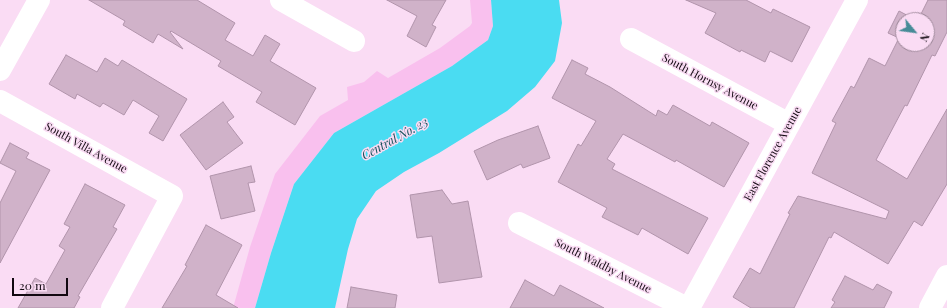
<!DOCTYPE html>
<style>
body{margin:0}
#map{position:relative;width:947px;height:308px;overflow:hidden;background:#fadcf4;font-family:"Playfair Display",serif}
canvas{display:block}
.north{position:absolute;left:895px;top:12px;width:40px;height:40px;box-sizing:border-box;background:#fadcf4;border:1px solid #9d8799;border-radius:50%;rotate:119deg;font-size:11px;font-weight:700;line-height:16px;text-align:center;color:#110810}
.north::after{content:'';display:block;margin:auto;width:14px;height:18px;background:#468b97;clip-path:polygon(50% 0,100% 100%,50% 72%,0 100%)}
.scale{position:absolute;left:12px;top:278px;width:56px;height:18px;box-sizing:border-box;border:2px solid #110810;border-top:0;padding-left:5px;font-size:12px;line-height:14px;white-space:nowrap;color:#110810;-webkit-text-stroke:3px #fadcf4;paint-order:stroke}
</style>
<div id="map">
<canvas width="947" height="308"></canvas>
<div class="north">N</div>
<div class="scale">20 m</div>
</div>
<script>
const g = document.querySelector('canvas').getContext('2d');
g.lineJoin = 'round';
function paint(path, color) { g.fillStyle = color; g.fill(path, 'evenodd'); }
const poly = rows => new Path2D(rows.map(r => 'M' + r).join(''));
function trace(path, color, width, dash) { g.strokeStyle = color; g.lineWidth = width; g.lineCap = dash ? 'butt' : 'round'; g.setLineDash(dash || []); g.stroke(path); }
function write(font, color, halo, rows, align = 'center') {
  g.font = font + ' "Playfair Display",serif'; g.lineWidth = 3; g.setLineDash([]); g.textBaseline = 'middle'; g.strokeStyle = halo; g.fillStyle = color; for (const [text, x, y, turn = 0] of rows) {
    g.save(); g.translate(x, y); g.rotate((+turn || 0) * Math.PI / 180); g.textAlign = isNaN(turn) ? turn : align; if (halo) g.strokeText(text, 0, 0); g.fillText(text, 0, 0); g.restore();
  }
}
paint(poly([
 [470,0,491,0,493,26,488,40,452,66,334,133,294,184,271,253,255,308,233,308,250,247,275,174,320,116,348,100,347,87,364,82,377,71,388,78,440,48,470,26,472,23]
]), '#f9c0ee');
paint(poly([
 [491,0,559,0,562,23,555,61,535,87,507,111,439,153,404,172,376,191,357,219,348,249,335,308,255,308,271,253,294,184,334,133,452,66,488,40,493,26]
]), '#4adcf2');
const building = poly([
 [89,0,197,0,235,23,225,40,253,56,265,35,280,44,270,61,316,88,295,125,256,102,262,92,218,66,221,61,171,31,170,32,183,49,158,34,153,43,123,25,125,21,89,0],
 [387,0,446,0,432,25,436,27,426,47,407,36,417,16,387,0],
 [686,0,746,0,771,13,773,9,810,27,792,62,770,51,765,62,741,50,740,52,705,33,716,13,686,0],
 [928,0,947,0,947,32,935,56,932,55,907,106,905,105,876,160,907,179,947,109,947,184,922,226,914,221,888,264,834,232,831,238,829,237,794,308,751,308,733,297,750,268,760,274,790,214,788,213,798,196,886,219,889,211,812,173,836,123,832,121,851,86,854,88,869,58,885,66,899,38,888,33,899,11,916,20,903,20,903,44,927,44,927,20,918,20,928,0],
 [66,55,97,72,105,58,118,66,122,60,187,99,163,141,149,133,159,116,133,100,124,115,103,103,100,107,77,94,75,99,49,84,66,55],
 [572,60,588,68,585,74,610,87,656,116,658,110,667,115,673,105,710,126,712,122,749,143,724,187,676,160,675,162,623,134,607,159,615,164,612,169,708,218,688,254,642,228,638,235,602,217,607,208,558,182,578,144,581,146,596,121,552,98,572,60],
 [223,102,234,117,227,122,243,143,206,170,180,135,223,102],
 [538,126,550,158,523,168,521,164,487,180,474,151,498,140,538,126],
 [10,143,29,153,26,158,50,170,0,263,0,203,16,171,0,163,10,143],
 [251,166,255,182,248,183,255,211,221,219,210,176,251,166],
 [85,184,125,205,113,227,117,229,78,296,80,297,74,308,18,308,35,278,46,284,65,250,59,246,70,227,64,224,85,184],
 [442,190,452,204,468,201,482,277,439,283,432,236,417,238,410,195,442,190],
 [206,225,242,245,216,295,238,308,162,308,187,266,185,265,206,225],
 [845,276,873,290,877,284,892,292,884,308,831,308,835,302,832,300,845,276],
 [525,280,554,296,560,285,604,308,510,308,525,280],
 [351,287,397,295,395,308,347,308,351,287]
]);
paint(building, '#d0b2c9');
trace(building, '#b194ab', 1);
trace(poly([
 [281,0,354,41],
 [631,39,789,124],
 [0,70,39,0],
 [0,101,172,196,112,308],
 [519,223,687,308],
 [689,308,857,0],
 [930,308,947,276]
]), '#fff', 22);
write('11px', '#110810', '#fadcf4', [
 ["South Hornsy Avenue",710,82,28],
 ["South Villa Avenue",86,148,29],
 ["East Florence Avenue",773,154,-61],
 ["South Waldby Avenue",603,266,27]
]);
write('italic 12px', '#13515a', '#fadcf4', [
 ["Central No. 23",395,139,-29]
]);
</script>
